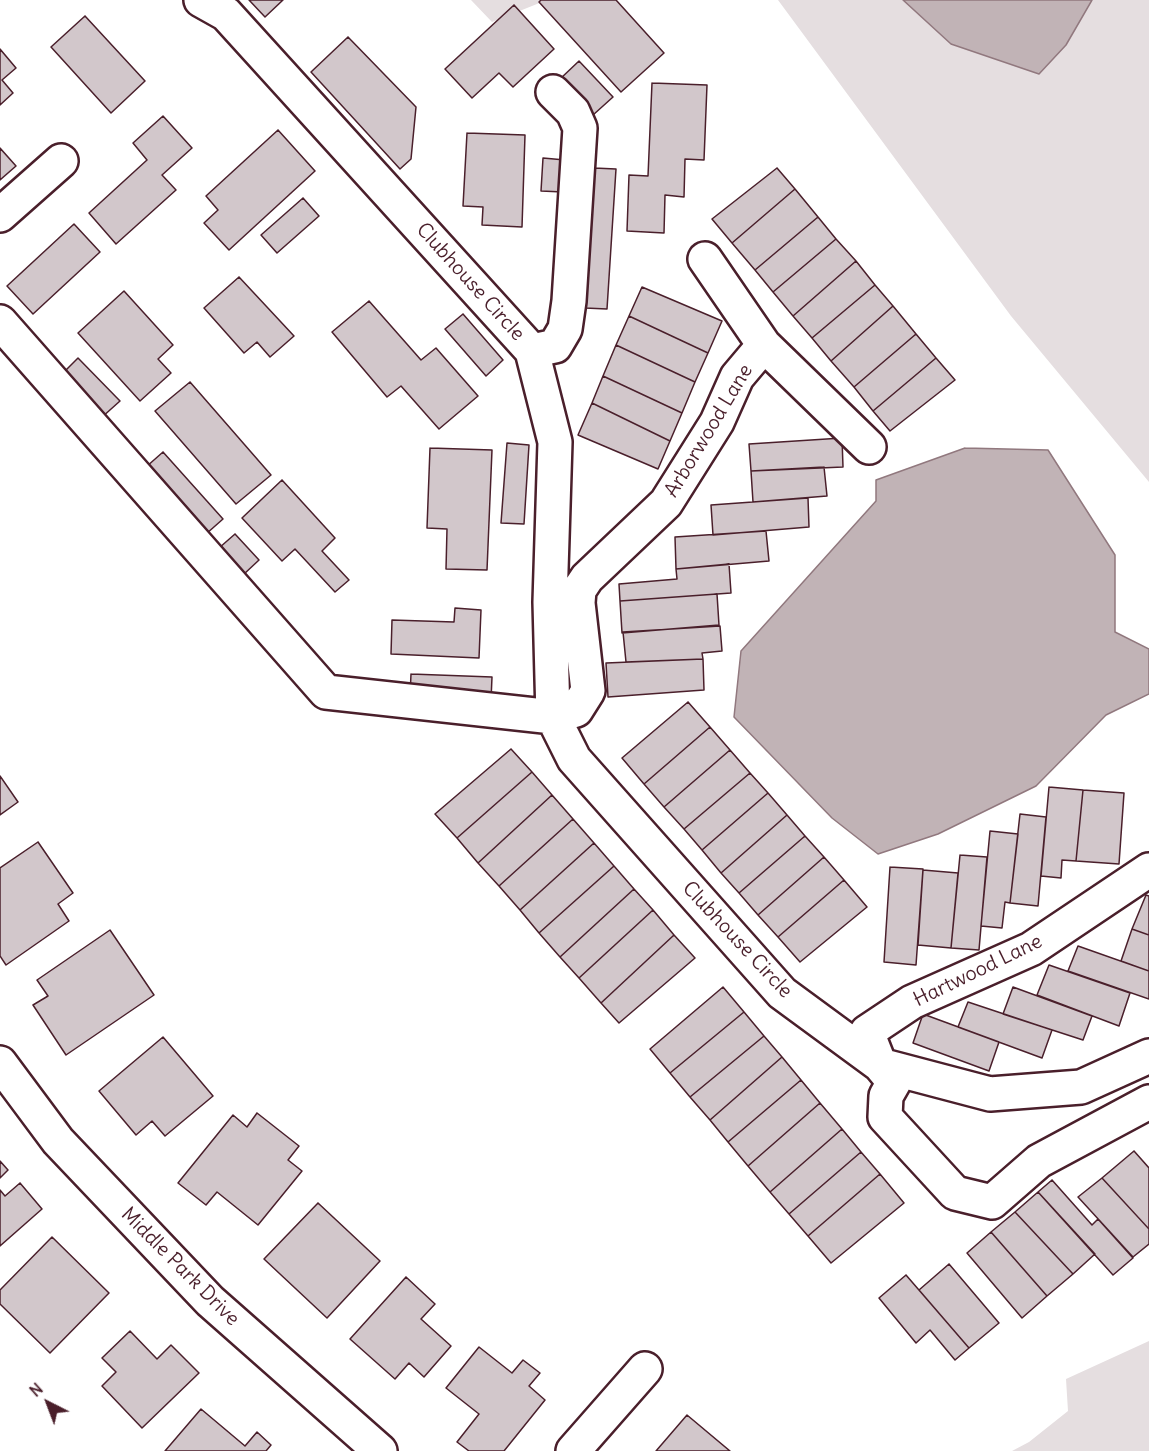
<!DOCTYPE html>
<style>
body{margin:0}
#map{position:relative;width:1149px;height:1451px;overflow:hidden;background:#fff;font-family:Delius,sans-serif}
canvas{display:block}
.north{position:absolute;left:18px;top:1373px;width:60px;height:60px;-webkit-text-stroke:4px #fff;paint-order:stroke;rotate:318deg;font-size:16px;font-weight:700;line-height:24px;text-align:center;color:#4a1f2b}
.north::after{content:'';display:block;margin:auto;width:21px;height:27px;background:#4a1f2b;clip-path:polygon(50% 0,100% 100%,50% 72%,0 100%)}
</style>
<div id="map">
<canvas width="1149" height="1451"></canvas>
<div class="north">N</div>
</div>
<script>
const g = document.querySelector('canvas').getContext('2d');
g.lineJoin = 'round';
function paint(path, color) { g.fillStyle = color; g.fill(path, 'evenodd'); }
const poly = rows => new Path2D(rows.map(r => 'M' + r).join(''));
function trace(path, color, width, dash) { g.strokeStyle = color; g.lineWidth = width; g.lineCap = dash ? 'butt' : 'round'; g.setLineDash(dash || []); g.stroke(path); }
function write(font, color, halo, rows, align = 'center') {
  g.font = font + ' Delius,sans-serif'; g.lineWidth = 5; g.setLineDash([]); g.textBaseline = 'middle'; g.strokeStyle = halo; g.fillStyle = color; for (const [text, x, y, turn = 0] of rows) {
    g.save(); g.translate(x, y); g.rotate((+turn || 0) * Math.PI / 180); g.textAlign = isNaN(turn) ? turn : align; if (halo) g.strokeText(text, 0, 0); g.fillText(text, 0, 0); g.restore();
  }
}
paint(poly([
 [471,0,547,0,492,22],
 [778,0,1149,0,1149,482,1011,316],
 [1149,1341,1149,1451,1012,1451,1029,1442,1068,1411,1066,1379]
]), '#e5dee0');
const water = poly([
 [903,0,1092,0,1066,45,1039,74,951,44,903,0],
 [965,448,1048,450,1115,555,1115,632,1149,649,1149,694,1106,715,1036,786,938,834,878,854,832,818,734,717,741,651,876,501,876,480,965,448]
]);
paint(water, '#c1b3b6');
trace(water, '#91787e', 1.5);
const building = poly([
 [249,0,283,0,265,17,249,0],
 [541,0,616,0,664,53,621,92,539,2,541,0],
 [514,5,554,49,513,87,499,73,472,98,445,69,514,5],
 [85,16,145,81,111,113,51,47,85,16],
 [348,37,416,107,411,159,400,169,311,72,348,37],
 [0,49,16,68,2,80,13,93,0,105,0,49],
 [579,61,613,97,593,115,560,79,579,61],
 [652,83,707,85,704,160,685,159,684,197,665,195,664,233,627,231,629,175,648,176,652,83],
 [163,116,192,148,162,175,176,190,116,244,89,213,147,160,133,143,163,116],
 [278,130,315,171,229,250,204,223,218,210,206,196,278,130],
 [467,133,525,135,522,227,482,225,483,207,463,206,467,133],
 [0,148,16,166,0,180,0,148],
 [543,158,565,160,563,192,541,191,543,158],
 [594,168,616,169,607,309,585,308,594,168],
 [777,168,795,189,732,243,712,219,777,168],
 [795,189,818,217,755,270,732,243,795,189],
 [303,198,319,216,277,253,261,235,303,198],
 [818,217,836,239,773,292,755,270,818,217],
 [74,224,100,252,33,314,7,286,74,224],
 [836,239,856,261,793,316,773,292,836,239],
 [856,261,875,285,812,338,793,316,856,261],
 [239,277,294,336,270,357,257,342,244,353,204,308,239,277],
 [875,285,893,306,831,361,812,338,875,285],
 [642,287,722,321,708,353,629,316,642,287],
 [124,291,173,345,158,359,171,373,140,401,78,333,124,291],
 [369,301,421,360,436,348,478,396,439,429,401,386,387,397,332,332,369,301],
 [893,306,916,334,854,387,831,361,893,306],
 [463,314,503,360,486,376,445,329,463,314],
 [629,316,708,353,695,382,616,345,629,316],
 [916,334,936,358,873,411,854,387,916,334],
 [616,345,695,382,682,413,603,376,616,345],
 [78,358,120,401,101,418,60,376,78,358],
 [936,358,955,380,890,431,873,411,936,358],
 [603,376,682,413,670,441,592,403,603,376],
 [190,382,271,475,236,504,155,411,190,382],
 [592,403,670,441,658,469,578,435,592,403],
 [842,438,843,467,751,471,749,444,842,438],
 [507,443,529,445,524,524,501,523,507,443],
 [430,448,492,450,487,570,446,569,447,529,427,528,430,448],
 [163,452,223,519,206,534,146,467,163,452],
 [824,467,827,496,753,502,751,471,824,467],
 [282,480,335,538,322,551,349,580,335,592,295,549,282,561,242,518,282,480],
 [808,498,809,527,713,535,711,505,808,498],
 [766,531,769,561,676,569,675,537,766,531],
 [235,534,259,560,243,575,219,548,235,534],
 [729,564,731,593,620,601,619,584,677,579,676,569,729,564],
 [717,594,719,625,622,633,620,601,717,594],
 [455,608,481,610,479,658,391,654,392,620,454,622,455,608],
 [720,626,722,651,702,653,703,659,626,662,623,632,720,626],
 [703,659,704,690,608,697,606,663,703,659],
 [411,674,492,677,491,700,410,696,411,674],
 [688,702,710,727,644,784,622,758,688,702],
 [710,727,730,750,664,807,644,784,710,727],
 [511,749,532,772,457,838,435,814,511,749],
 [730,750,750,773,684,829,664,807,730,750],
 [532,772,552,795,478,863,457,838,532,772],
 [750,773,768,793,702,850,684,829,750,773],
 [0,776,18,802,0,815,0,776],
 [1049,787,1083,790,1076,861,1062,860,1061,878,1041,876,1049,787],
 [1083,790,1124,793,1119,864,1076,861,1083,790],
 [768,793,787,815,721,873,702,850,768,793],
 [552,795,573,819,499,886,478,863,552,795],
 [1020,814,1046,817,1038,906,1010,903,1020,814],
 [787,815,805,836,739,893,721,873,787,815],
 [573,819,594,843,520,910,499,886,573,819],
 [990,831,1018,834,1010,903,1005,902,1002,928,981,926,990,831],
 [805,836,824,857,758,915,739,893,805,836],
 [38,842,73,893,58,904,69,921,6,965,0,956,0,868,38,842],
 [594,843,614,866,539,933,520,910,594,843],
 [960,855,987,857,979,950,951,948,960,855],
 [824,857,844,880,778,937,758,915,824,857],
 [614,866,634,889,560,957,539,933,614,866],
 [890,867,923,869,916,965,884,962,890,867],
 [923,870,958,873,951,948,918,945,923,870],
 [844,880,867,907,800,962,778,937,844,880],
 [634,889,653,910,579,978,560,957,634,889],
 [1146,895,1149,896,1149,935,1132,929,1146,895],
 [653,910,674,935,601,1003,579,978,653,910],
 [1132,929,1149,935,1149,971,1121,961,1132,929],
 [110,930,154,995,66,1055,33,1005,48,996,37,980,110,930],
 [674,935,695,958,619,1023,601,1003,674,935],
 [1078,946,1149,971,1149,999,1068,971,1078,946],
 [1049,965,1130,993,1119,1026,1037,995,1049,965],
 [723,987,744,1012,670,1073,650,1049,723,987],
 [1013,987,1092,1016,1083,1040,1003,1014,1013,987],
 [968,1002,1052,1030,1042,1058,958,1027,968,1002],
 [744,1012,764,1036,690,1097,670,1073,744,1012],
 [923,1014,999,1042,989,1071,913,1043,923,1014],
 [764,1036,782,1057,710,1120,690,1097,764,1036],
 [163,1037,213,1096,165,1136,152,1121,136,1135,99,1091,163,1037],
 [782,1057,801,1080,728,1142,710,1120,782,1057],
 [801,1080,820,1103,748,1166,728,1142,801,1080],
 [820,1103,842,1129,770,1192,748,1166,820,1103],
 [257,1113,299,1146,288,1160,302,1171,258,1225,217,1192,206,1205,178,1183,233,1115,247,1127,257,1113],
 [842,1129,861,1152,789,1214,770,1192,842,1129],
 [1134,1151,1149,1168,1149,1229,1102,1178,1134,1151],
 [861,1152,880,1174,808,1236,789,1214,861,1152],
 [0,1161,8,1170,0,1178,0,1161],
 [880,1174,904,1203,831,1263,808,1236,880,1174],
 [1102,1178,1149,1229,1149,1244,1133,1257,1078,1197,1102,1178],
 [1052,1180,1092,1225,1098,1219,1133,1258,1113,1275,1038,1192,1052,1180],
 [20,1183,42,1209,0,1246,0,1190,5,1196,20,1183],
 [1038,1192,1095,1254,1073,1274,1015,1212,1038,1192],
 [318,1203,380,1261,327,1318,264,1259,318,1203],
 [1015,1212,1073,1274,1047,1296,991,1232,1015,1212],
 [991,1232,1047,1296,1022,1318,967,1253,991,1232],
 [52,1237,109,1293,50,1353,0,1304,0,1290,52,1237],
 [949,1264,999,1323,969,1348,919,1290,949,1264],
 [906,1275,969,1348,955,1360,930,1330,916,1343,879,1298,906,1275],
 [406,1277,435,1304,421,1319,451,1346,424,1377,409,1363,395,1379,350,1339,406,1277],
 [130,1331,157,1359,171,1345,199,1373,142,1428,102,1386,116,1372,102,1358,130,1331],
 [479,1347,512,1373,523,1360,540,1373,529,1386,545,1400,504,1451,469,1451,457,1442,479,1414,446,1388,479,1347],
 [201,1409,245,1446,257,1432,271,1445,266,1451,165,1451,201,1409],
 [687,1415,730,1451,656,1451,687,1415]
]);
paint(building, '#d2c7cb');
trace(building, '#4a1f2b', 1.5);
const minor = poly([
 [201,0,226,14,532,351,555,442,550,602,553,717,574,759,782,993,880,1065,990,1094,1081,1087,1149,1056],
 [0,215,61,161],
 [0,322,326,692,553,717,576,710,588,691,578,603,579,590,587,578,666,503,717,422,737,377,764,345,705,259],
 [764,345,869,447],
 [532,351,555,346,565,329,569,301,580,128,573,112,553,92],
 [1149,870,1031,949,912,1002,867,1032,880,1065,894,1082,886,1096,885,1117,955,1193,992,1202,1039,1161,1149,1102],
 [0,1063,58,1141,210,1301,380,1451],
 [573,1451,645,1369]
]);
trace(minor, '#4a1f2b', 38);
trace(minor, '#fff', 33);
write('20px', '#4a1f2b', '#fff', [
 ["Clubhouse Circle",470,282,48],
 ["Arborwood Lane",709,431,-59],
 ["Clubhouse Circle",737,940,47],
 ["Hartwood Lane",978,971,-26],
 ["Middle Park Drive",180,1267,45]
]);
</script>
